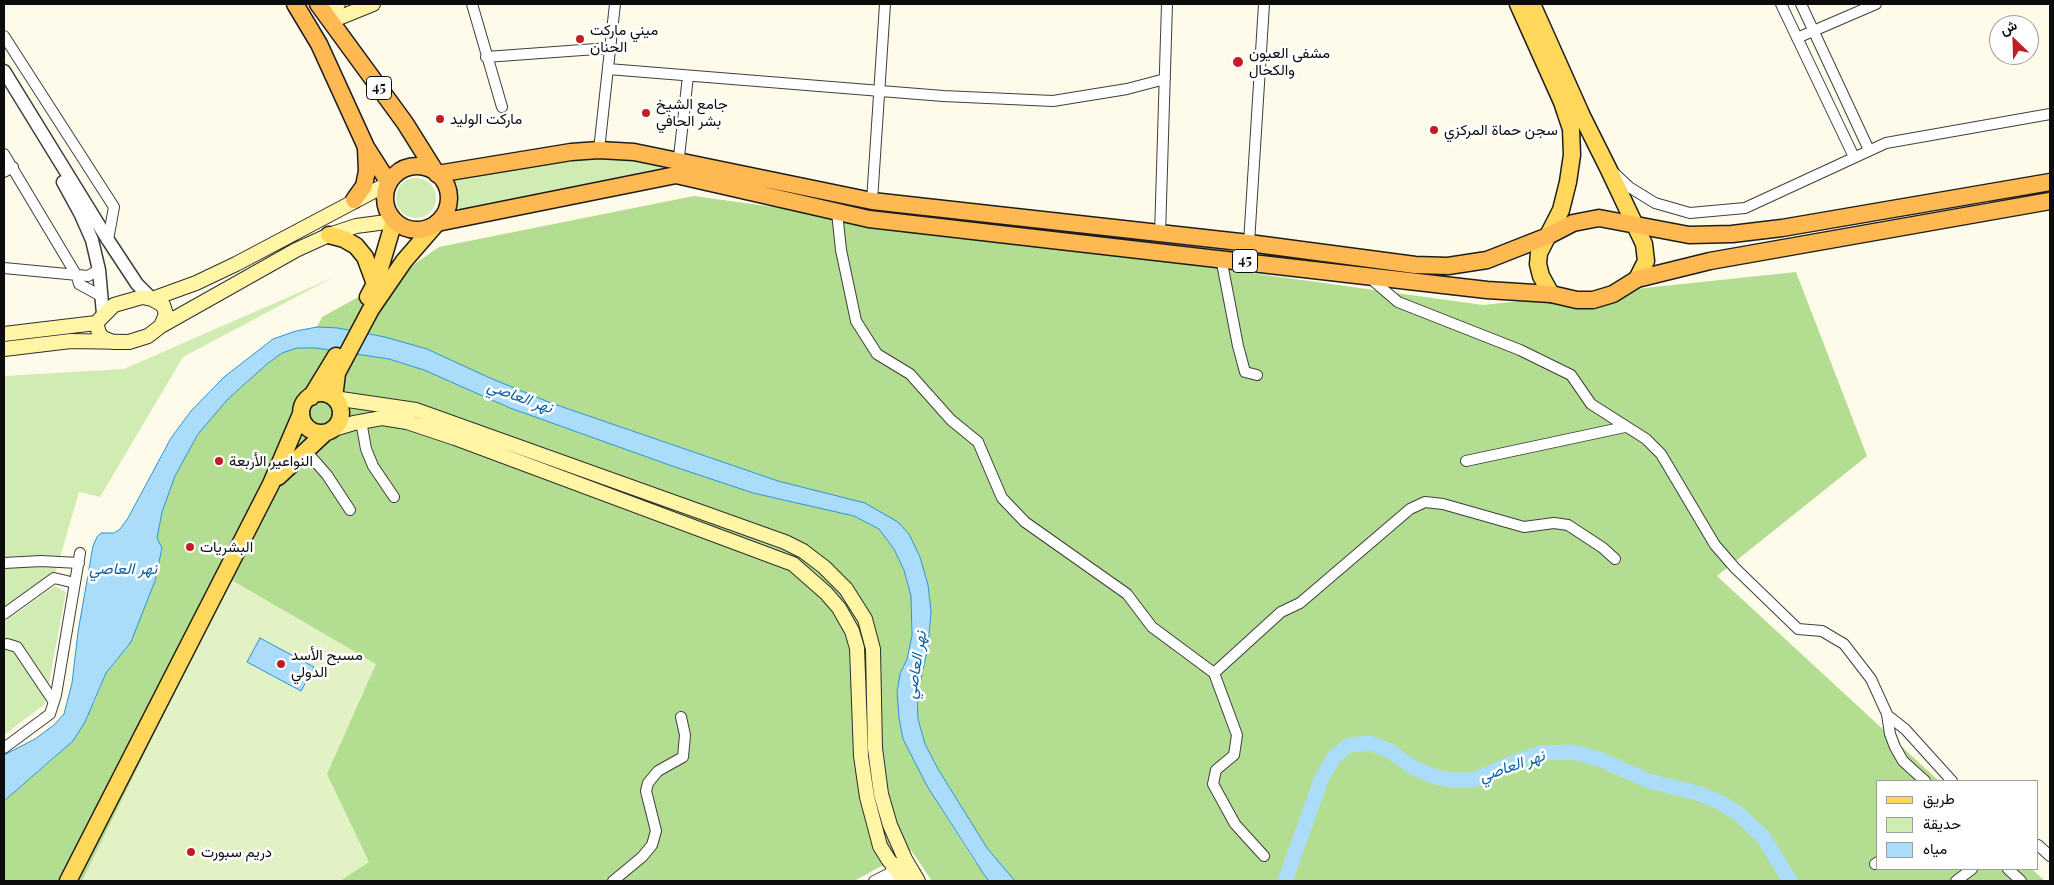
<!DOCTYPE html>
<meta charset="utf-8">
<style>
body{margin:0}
#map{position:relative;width:2054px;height:885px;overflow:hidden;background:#fffbea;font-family:"Playfair Display",Vazirmatn,serif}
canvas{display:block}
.frame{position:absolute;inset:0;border:5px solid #0c0c0c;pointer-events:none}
.legend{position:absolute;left:1876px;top:780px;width:162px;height:90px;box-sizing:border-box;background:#fff;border:1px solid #9e9e9e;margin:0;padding:6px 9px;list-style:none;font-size:15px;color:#0c0c0c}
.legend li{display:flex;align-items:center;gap:10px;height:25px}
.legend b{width:25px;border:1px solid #9e9e9e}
.north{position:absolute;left:1989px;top:15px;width:50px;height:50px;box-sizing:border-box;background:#fff;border:1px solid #9e9e9e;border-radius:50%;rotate:336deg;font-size:14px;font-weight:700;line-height:20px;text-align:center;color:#0c0c0c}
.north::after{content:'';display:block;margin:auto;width:18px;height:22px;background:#c41b24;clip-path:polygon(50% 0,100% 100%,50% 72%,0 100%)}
</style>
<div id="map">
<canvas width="2054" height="885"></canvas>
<div class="frame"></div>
<ul class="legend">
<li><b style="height:6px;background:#ffd75a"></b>طريق</li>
<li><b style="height:14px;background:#d0ecb2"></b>حديقة</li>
<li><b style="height:14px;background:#abddfa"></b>مياه</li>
</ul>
<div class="north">ش</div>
</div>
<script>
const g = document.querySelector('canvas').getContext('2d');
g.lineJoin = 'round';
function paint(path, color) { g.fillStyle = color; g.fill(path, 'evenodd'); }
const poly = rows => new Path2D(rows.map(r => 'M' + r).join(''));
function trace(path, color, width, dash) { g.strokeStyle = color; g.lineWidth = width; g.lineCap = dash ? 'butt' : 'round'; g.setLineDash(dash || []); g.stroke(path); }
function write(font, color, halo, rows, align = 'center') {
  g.font = font + ' "Playfair Display",Vazirmatn,serif'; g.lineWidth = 5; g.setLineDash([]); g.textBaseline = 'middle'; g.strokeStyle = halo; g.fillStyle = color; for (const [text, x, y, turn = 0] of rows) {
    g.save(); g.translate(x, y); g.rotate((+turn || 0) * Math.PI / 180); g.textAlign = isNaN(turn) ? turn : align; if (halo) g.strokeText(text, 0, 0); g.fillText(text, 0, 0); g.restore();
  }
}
paint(poly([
 [614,158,671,166,671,169,447,215,451,202,451,189,447,181,563,161],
 '396 198a20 20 0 1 1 40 0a20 20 0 1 1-40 0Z',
 [332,278,183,357,100,497,79,492,54,578,4,610,4,376,124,369],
 [55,586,66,592,45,704,4,735,4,622]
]), '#d0ecb2');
paint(poly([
 [694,196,1483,305,1796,272,1867,456,1717,576,1939,781,1878,781,1878,869,2032,869,2045,881,1015,881,987,848,938,769,925,744,918,719,917,696,928,647,931,611,928,585,920,557,833,495,778,481,551,403,490,378,427,349,385,337,338,328,317,327,322,317,400,274,439,247],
 [297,348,316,348,358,353,389,359,424,370,510,408,675,467,753,493,854,516,879,529,894,549,904,570,911,596,912,636,907,659,900,674,897,692,899,718,903,739,927,786,971,856,989,881,932,881,911,850,854,881,4,881,4,801,53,759,94,703,106,673,117,660,155,581,162,548,157,538,162,512,175,476,198,434,227,399,267,364,282,353]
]), '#b3dd90');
paint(poly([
 [230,579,376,664,327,774,369,862,340,881,82,881]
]), '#e2f2c4');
const water = poly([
 [317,327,338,328,385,337,427,349,490,378,551,403,778,481,865,503,898,522,909,534,920,557,928,585,931,611,928,647,917,696,918,719,925,744,938,769,987,848,1015,881,989,881,983,873,927,786,903,739,899,718,897,692,900,674,907,659,912,636,911,596,904,570,894,549,879,529,854,516,753,493,675,467,510,408,424,370,389,359,316,348,297,348,282,353,267,364,228,399,198,434,175,476,162,512,157,538,162,548,155,581,131,642,106,673,85,722,73,741,4,801,4,755,35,739,54,725,64,714,72,683,78,632,93,546,97,537,101,533,114,533,120,529,128,518,171,438,191,411,224,377,273,339,296,331,317,327],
 [260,638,314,667,301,691,247,662,260,638]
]);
paint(water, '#abddfa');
trace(water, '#2d93d6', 1);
trace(poly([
 [1285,881,1321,780,1334,757,1349,745,1370,743,1390,751,1412,767,1433,776,1450,780,1474,780,1520,760,1541,753,1573,752,1599,759,1649,781,1701,794,1721,803,1739,814,1763,837,1790,881]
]), '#abddfa', 15);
const minor = poly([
 [472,4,502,107],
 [1781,4,1854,157],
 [1801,4,1869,150],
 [4,36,114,207,108,240],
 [1797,38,1876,4],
 [486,57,610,48],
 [608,69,943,96,1053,101,1127,89,1165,79],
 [599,150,615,4],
 [4,154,77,276,79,284,101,296],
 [678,166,688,76],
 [4,172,13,167],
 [1614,173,1629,187,1655,203,1690,213,1745,208,1886,143,2050,114],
 [872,201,885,4],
 [837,212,841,250,856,321,877,354,910,374,951,420,978,442,1002,498,1025,522,1127,594,1152,627,1214,673],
 [1160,235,1167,4],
 [1249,243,1264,4],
 [1221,258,1238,346,1245,372,1257,375],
 [4,268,88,276,99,270],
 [1370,278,1398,302,1520,350,1571,375,1591,404,1646,439,1661,454,1715,545,1735,568,1798,629,1822,631,1844,644,1871,679,1887,714,1890,734,1895,747,1903,761,1925,781],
 [361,421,366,449,373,466,394,497],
 [306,451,327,475,350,510],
 [1466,461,1625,427],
 [4,563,41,561,79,563],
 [4,614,54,578,75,583],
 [7,644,17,647,54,702],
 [1887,715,1905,729,1952,781],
 [4,748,50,714,56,695,80,553],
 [2038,845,2050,856],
 [1264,856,1235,824,1213,784,1216,770,1234,755,1237,735,1214,673,1281,612,1300,603,1410,509,1425,502,1443,504,1524,527,1554,523,1568,525,1603,548,1615,559],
 [1875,864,1878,862],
 [2008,869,2021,881],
 [613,881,642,857,652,845,656,831,646,791,648,783,658,771,683,757,685,735,681,717],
 [874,881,890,873],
 [893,881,890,873,893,865,898,863],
 [1956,881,1972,869]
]);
const tertiary = poly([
 [4,71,108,240,137,284,152,299],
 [63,182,81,215,92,240,99,270,103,314]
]);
const secondary = poly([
 [323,10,338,4],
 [331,21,373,4],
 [152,299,196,283,236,264,389,183],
 [161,326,296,250,329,235,356,226,394,221],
 [4,334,96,323],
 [4,349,71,341,129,342,148,336,161,326,166,314,163,305,152,299,142,297,114,305,96,323,99,333,103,338,113,342],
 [334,398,416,410,785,542,803,551,824,567,846,589,865,619,873,649,875,748,881,794,890,825,905,859,918,881],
 [334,429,354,423,382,418,407,422,455,438,793,564,826,593,839,608,852,631,857,648,861,756,867,797,880,846,888,859,905,881]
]);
const primary = poly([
 [1518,4,1562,102,1571,129,1572,155,1568,182,1561,210,1539,253,1538,264,1541,276,1551,294],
 [1532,4,1582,116,1608,168,1644,244,1646,261,1637,279],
 [329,235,344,239,356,246,365,257,375,284],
 [368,297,376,282,394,221],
 '301 413a20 20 0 1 1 40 0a20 20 0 1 1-40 0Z',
 [311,397,336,356],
 [334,398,337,373,371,309,404,261,437,223],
 [278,477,325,433],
 [68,881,271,484,301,414]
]);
const trunk = poly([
 [295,4,319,44,366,147,389,183],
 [318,4,405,123,437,174,571,152,599,150,634,152,872,201,1249,243,1415,265,1448,266,1487,260,1548,236,1573,223,1599,218,1689,235,1732,234,1782,228,2050,182],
 '385 198a32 32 0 1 1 64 0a32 32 0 1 1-64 0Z',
 [354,200,364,186,367,171,366,149],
 [437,223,676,175,869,219,1487,290,1551,294,1577,300,1593,300,1613,294,1637,279,1710,261,2050,201]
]);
trace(minor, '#3f3f3f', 12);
trace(tertiary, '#3f3f3f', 15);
trace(secondary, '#2e2e2e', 16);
trace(primary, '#1d1d1d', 19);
trace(trunk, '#1d1d1d', 19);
trace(minor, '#fff', 10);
trace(tertiary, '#fff', 12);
trace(secondary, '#fff5a5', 14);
trace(primary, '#ffd75a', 16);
trace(trunk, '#feb952', 16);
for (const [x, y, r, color] of [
 [580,39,5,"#c41b24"],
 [1238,62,6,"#c41b24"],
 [646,113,5,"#c41b24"],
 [440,119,5,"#c41b24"],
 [1434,130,5,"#c41b24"],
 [219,461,5,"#c41b24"],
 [190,547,5,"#c41b24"],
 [281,664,5,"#c41b24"],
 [191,852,5,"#c41b24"]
]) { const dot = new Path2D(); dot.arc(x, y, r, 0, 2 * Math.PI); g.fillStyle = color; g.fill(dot); trace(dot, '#fff', 2); }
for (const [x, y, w] of [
 [379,88,25],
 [1245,261,25]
]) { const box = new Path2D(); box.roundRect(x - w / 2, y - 11.5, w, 23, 4); g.fillStyle = '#fff'; g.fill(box); trace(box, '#0c0c0c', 1); }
write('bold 14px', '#0c0c0c', null, [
 ["45",379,88],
 ["45",1245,261]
]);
write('15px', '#0c0c0c', '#fff', [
 ["ميني ماركت",590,30],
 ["الحنان",590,47],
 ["مشفى العيون",1249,53],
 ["والكحال",1249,70],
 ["جامع الشيخ",656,104],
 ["بشر الحافي",656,121],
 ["ماركت الوليد",450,119],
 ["سجن حماة المركزي",1444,130],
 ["النواعير الأربعة",229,461],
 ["البشريات",200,547],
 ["مسبح الأسد",291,655],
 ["الدولي",291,672],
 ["دريم سبورت",201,852]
], 'left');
write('italic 16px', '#0e63a5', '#fff', [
 ["نهر العاصي",520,397,20],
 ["نهر العاصي",123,569],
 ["نهر العاصي",916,665,-81],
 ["نهر العاصي",1512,766,-19]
]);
</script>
